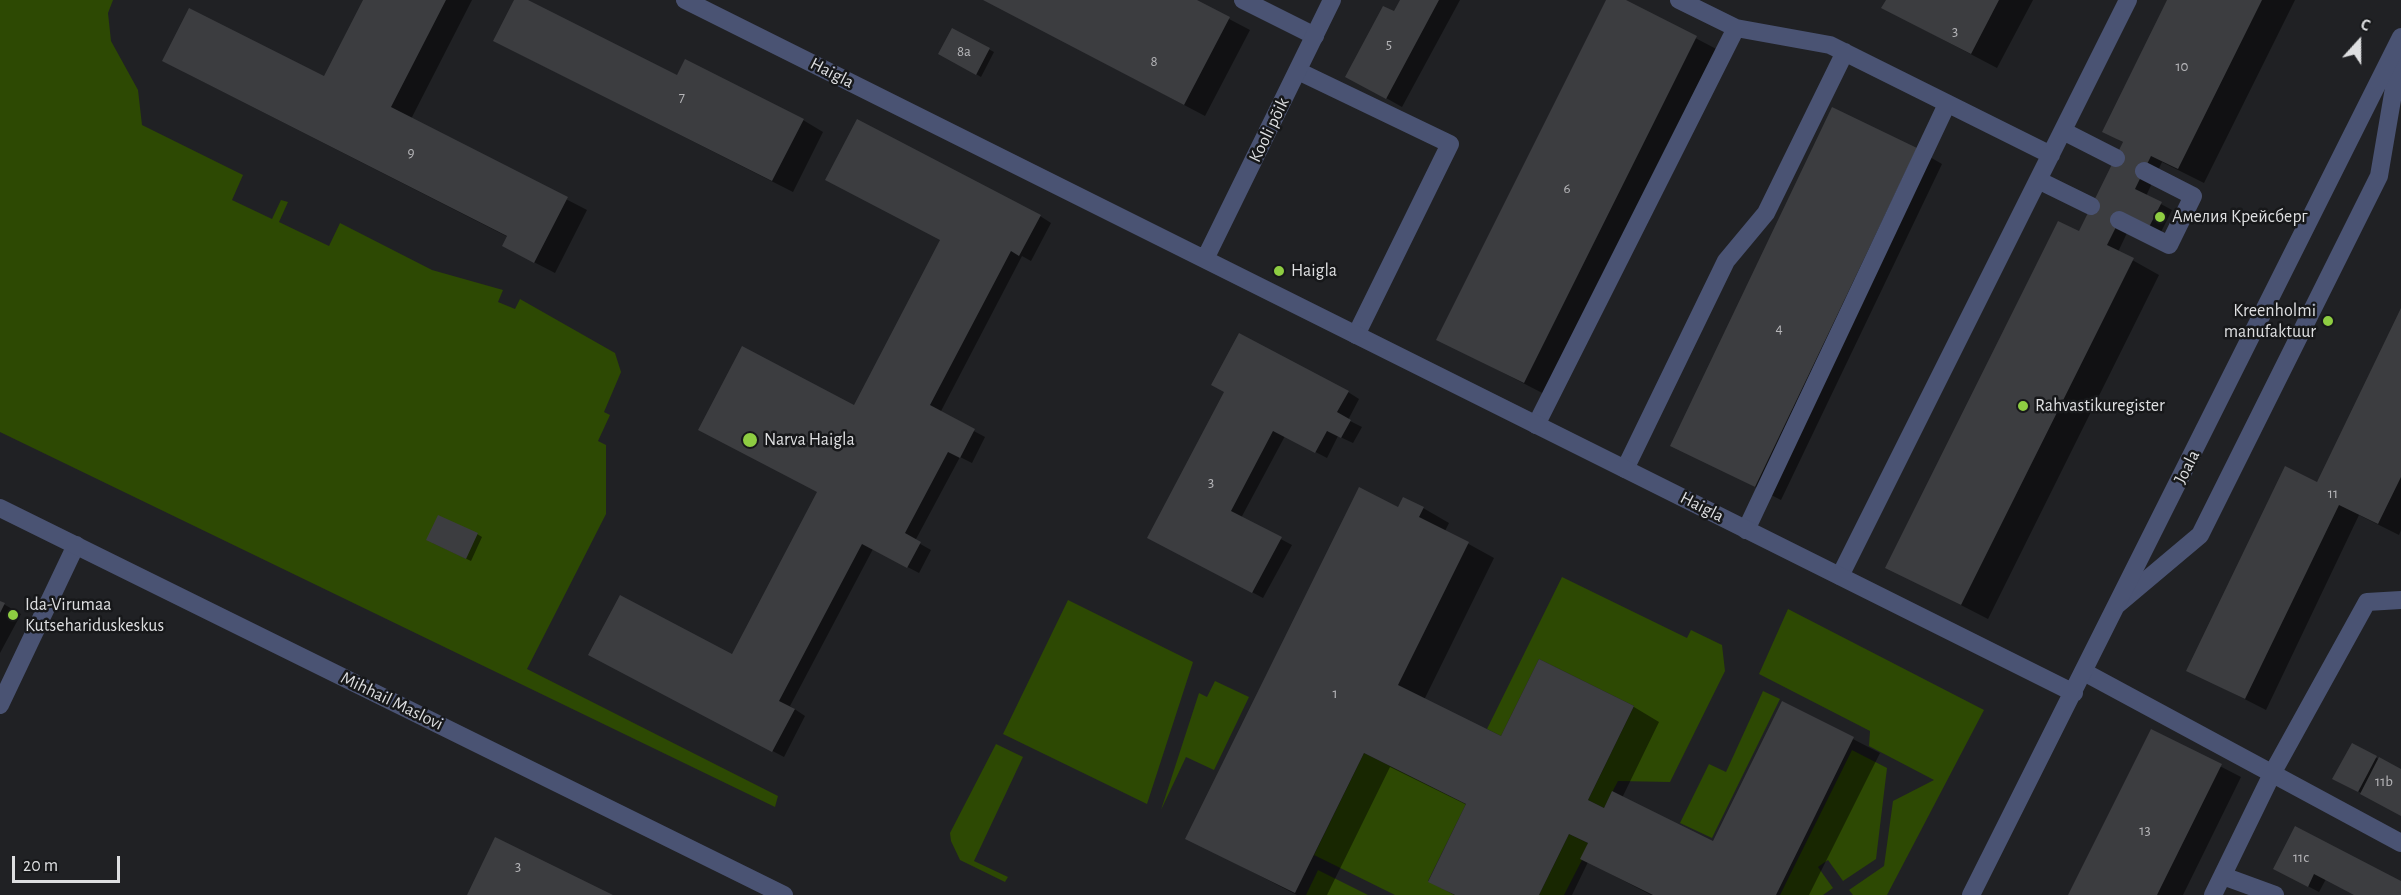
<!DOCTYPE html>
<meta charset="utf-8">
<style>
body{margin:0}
#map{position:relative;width:2401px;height:895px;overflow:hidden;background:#202124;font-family:"Alegreya Sans",sans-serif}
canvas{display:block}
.north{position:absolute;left:2329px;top:12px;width:60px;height:60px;-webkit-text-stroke:4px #17181a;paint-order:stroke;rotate:21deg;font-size:16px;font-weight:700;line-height:24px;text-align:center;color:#dedfe1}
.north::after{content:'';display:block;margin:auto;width:21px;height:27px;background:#dedfe1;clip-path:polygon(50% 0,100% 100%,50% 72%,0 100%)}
.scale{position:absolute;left:12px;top:856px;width:108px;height:27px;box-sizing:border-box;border:3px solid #dedfe1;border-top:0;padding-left:8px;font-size:18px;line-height:21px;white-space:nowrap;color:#dedfe1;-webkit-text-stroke:4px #17181a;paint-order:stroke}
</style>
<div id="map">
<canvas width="2401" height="895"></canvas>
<div class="north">С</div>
<div class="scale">20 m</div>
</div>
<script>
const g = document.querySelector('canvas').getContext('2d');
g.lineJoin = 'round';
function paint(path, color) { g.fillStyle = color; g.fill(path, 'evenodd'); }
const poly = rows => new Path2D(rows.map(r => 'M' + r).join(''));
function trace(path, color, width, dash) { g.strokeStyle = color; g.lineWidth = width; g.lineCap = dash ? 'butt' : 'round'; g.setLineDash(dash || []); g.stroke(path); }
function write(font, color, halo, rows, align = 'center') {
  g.font = font + ' "Alegreya Sans",sans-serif'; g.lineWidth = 5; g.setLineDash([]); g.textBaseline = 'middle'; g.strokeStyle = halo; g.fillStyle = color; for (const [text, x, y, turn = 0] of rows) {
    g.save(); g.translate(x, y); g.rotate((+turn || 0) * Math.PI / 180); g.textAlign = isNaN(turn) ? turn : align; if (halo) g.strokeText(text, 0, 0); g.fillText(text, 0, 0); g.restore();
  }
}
paint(poly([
 [0,0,113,0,108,13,111,41,138,90,142,125,243,175,232,200,272,219,281,200,288,202,279,222,329,246,340,223,432,270,503,290,498,302,515,309,520,299,615,353,621,372,604,412,610,415,598,441,606,445,606,514,527,669,778,796,775,807,0,432],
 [1562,577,1687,638,1691,630,1722,645,1725,671,1670,782,1618,781,1604,808,1588,800,1634,706,1539,659,1501,736,1487,729],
 [1068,600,1193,662,1147,804,1003,734],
 [1788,609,1984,710,1887,895,1853,895,1849,890,1884,866,1893,801,1934,780,1869,746,1870,731,1759,674],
 [1215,681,1249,697,1214,770,1186,757,1161,810,1199,693,1207,697],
 [1763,691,1780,699,1712,838,1680,823,1709,764,1726,772],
 [996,744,1023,757,974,861,1008,877,1005,882,960,860,951,841,950,833],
 [1852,750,1887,768,1876,859,1843,881,1828,860,1818,867,1833,888,1823,895,1780,895],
 [1364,753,1466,804,1428,881,1455,895,1395,895,1314,855],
 [1569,834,1588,843,1582,860,1564,895,1539,895],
 [1318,870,1368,895,1306,895]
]), '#2d4903');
paint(poly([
 [364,0,472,0,411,119,587,210,555,273,524,257,508,237,184,72,324,78],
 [516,0,524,0,678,77,803,120,823,132,793,192,516,52],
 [985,0,1193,0,1250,30,1205,116],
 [1401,0,1460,0,1402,107,1363,85],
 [1608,0,1623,0,1722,52,1550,397,1438,339],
 [1887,0,2033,0,1997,68,1883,8],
 [2169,0,2295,0,2204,183,2162,162,2146,196,2172,210,2161,232,2134,218,2118,252,2159,275,1988,619,1887,567,2080,233,2124,143,2104,131],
 [952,30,994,52,981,77,940,53],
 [1916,149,1942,164,1781,500,1672,445],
 [1040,216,1051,223,1031,261,1022,256,940,413,985,437,972,463,960,457,915,541,931,550,919,573,873,549,790,706,805,716,784,757,601,661,733,656,818,492,854,407],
 [2401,311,2401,530,2399,535,2359,515,2266,710,2188,670,2318,484],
 [1226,392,1348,392,1359,399,1348,420,1362,427,1353,443,1338,436,1327,458,1285,436,1241,518,1292,545,1263,598,1160,543],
 [1423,508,1449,523,1445,531,1494,558,1424,700,1502,738,1540,661,1634,707,1659,722,1622,798,1713,843,1783,703,1880,753,1809,895,1651,895,1588,862,1572,895,1454,895,1430,881,1467,805,1390,767,1327,895,1297,895,1187,838,1398,509],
 [477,534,482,537,471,561,433,543],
 [0,602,21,614,0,653],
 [2152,731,2241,777,2183,895,2070,895],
 [2352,745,2401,771,2401,815,2334,778],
 [2275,869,2401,883,2401,895,2356,895,2326,879,2319,892]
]), '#0007');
paint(poly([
 [363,0,446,0,391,107,568,197,534,263,502,246,507,236,162,61,189,8,324,76],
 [514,0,528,0,677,75,685,59,804,119,772,181,493,41],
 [983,0,1197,0,1230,17,1184,105],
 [1400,0,1439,0,1386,99,1345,77,1383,6,1394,11],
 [1606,0,1626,0,1697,36,1524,383,1436,340],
 [1886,0,1999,0,1971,54,1881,8],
 [2167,0,2262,0,2178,169,2151,156,2135,189,2162,202,2149,227,2123,213,2107,245,2134,258,1961,605,1885,568,2058,221,2079,231,2123,142,2102,132],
 [952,28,990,48,976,75,938,54],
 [1832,107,1917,148,1755,487,1670,446],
 [857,119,1041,215,1019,256,1011,251,930,405,975,429,960,458,948,452,905,533,921,542,907,568,862,544,779,701,795,709,772,752,588,655,620,595,732,654,817,492,698,430,742,346,854,405,940,240,825,180],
 [2401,308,2401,477,2378,524,2339,505,2245,699,2186,671,2285,466,2317,482],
 [1239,333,1349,391,1337,412,1351,420,1341,438,1327,431,1315,453,1273,431,1231,511,1282,537,1252,593,1147,538,1224,392,1211,385],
 [1359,487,1398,507,1403,497,1424,507,1419,517,1469,542,1398,685,1501,736,1539,659,1634,706,1588,800,1604,808,1612,791,1713,841,1782,701,1854,737,1776,895,1653,895,1580,859,1588,843,1569,834,1539,895,1455,895,1428,882,1466,804,1364,753,1295,893,1185,839],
 [438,515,478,533,466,559,426,540],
 [0,601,5,603,0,613],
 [2151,729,2222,764,2157,895,2068,895],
 [2352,743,2377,756,2358,792,2332,779],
 [2379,757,2401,769,2401,816,2360,794],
 [2295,826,2401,881,2401,895,2354,895,2314,874,2308,887,2273,869],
 [495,837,613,895,467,895]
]), '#3c3d40');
trace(poly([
 [1243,0,1315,36],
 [1679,0,1736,28,1830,45,2051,155],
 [1298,71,1450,144,1356,335],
 [2063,131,2116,158],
 [2038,180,2091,206],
 [2119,220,2169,245,2193,196,2144,171],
 [1536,425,1736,28],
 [1625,469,1726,261,1766,213,1845,52],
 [1746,530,1947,104],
 [1840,576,2128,0],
 [2118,604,2200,535,2379,176,2401,47],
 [2084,672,2401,843],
 [0,705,76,545],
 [2223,876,2275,895],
 [2213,895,2273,772,2367,602,2401,600]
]), '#4a5373', 18);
trace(poly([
 [685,0,2074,693],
 [1205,259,1332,0],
 [0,508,784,895],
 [1971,895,2401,37]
]), '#4a5373', 18);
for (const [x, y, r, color] of [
 [2160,217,6,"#8ecd42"],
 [1279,271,6,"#8ecd42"],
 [2328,321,6,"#8ecd42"],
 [2023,406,6,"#8ecd42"],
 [750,440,8,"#8ecd42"],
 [13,615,6,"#8ecd42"]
]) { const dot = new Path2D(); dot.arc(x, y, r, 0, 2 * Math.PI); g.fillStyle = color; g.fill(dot); trace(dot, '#17181a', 2); }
write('15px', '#b6b6b9', null, [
 ["3",1955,31],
 ["5",1389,44],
 ["8a",964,51],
 ["8",1154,61],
 ["10",2182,66],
 ["7",682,97],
 ["9",411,152],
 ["6",1567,188],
 ["4",1779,328],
 ["3",1211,482],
 ["11",2333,493],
 ["1",1335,693],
 ["11b",2384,781],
 ["13",2145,830],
 ["11c",2301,857],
 ["3",518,866]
]);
write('18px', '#dedfe1', '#17181a', [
 ["Haigla",832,73,27],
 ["Kooli põik",1269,130,-64],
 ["Joala",2187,467,-63],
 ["Haigla",1702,507,27],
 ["Mihhail Maslovi",392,701,26]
]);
write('18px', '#dedfe1', '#17181a', [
 ["Амелия Крейсберг",2172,217],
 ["Haigla",1291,271],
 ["Kreenholmi",2316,311,"right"],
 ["manufaktuur",2316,332,"right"],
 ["Rahvastikuregister",2035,406],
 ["Narva Haigla",764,440],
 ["Ida-Virumaa",25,605],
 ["Kutsehariduskeskus",25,626]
], 'left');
</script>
